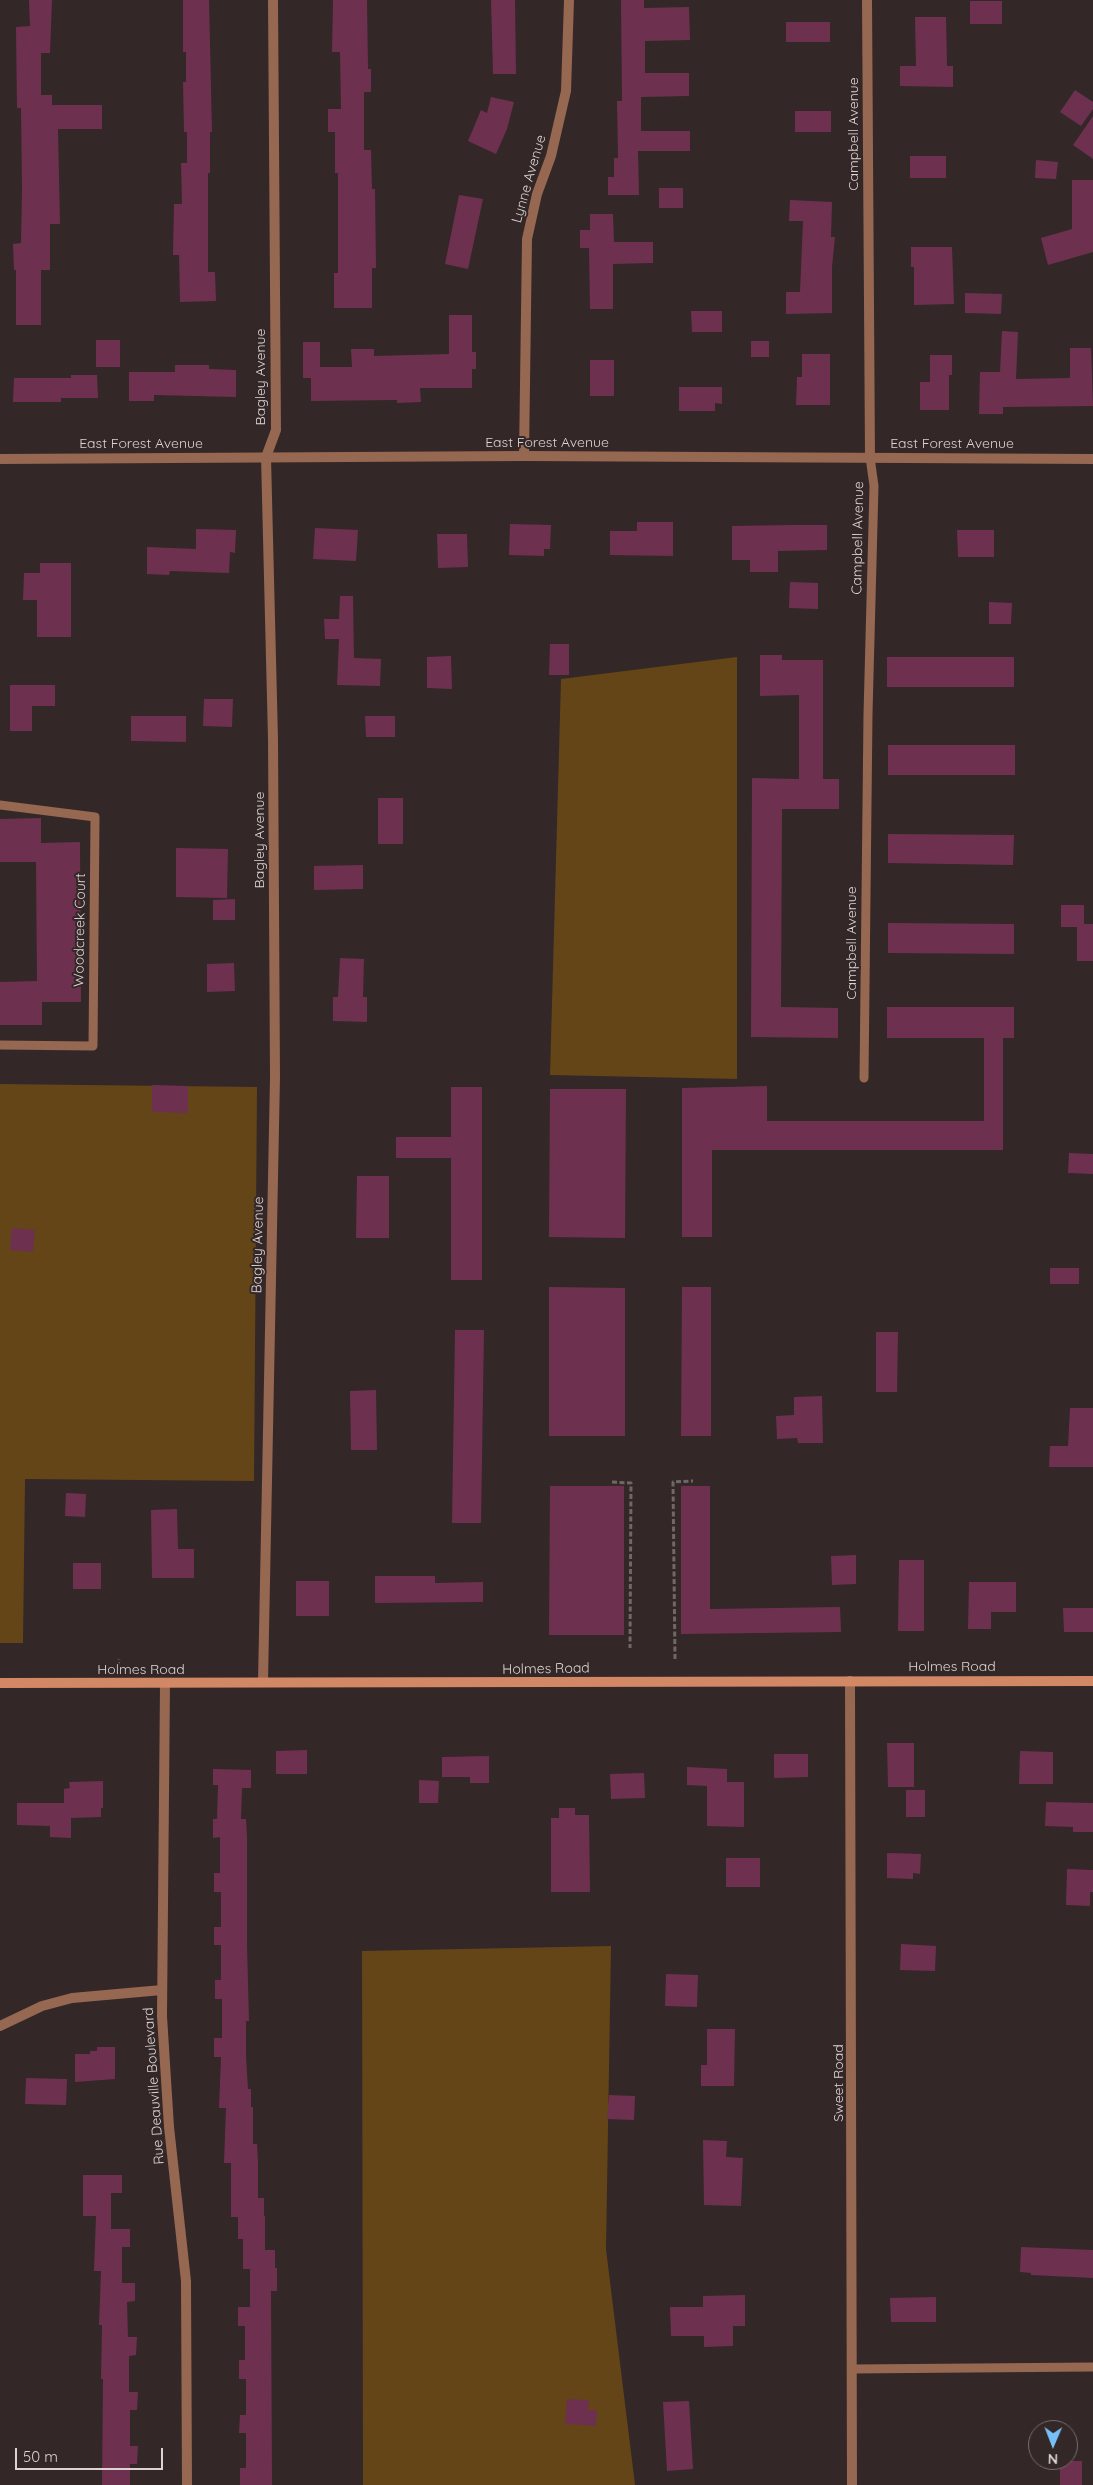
<!DOCTYPE html>
<style>
body{margin:0}
#map{position:relative;width:1093px;height:2485px;overflow:hidden;background:#332727;font-family:Quicksand,sans-serif}
canvas{display:block}
.north{position:absolute;left:1028px;top:2420px;width:50px;height:50px;box-sizing:border-box;background:#332727;border:1px solid #776c6c;border-radius:50%;rotate:181deg;font-size:14px;font-weight:700;line-height:20px;text-align:center;color:#dcd4d3}
.north::after{content:'';display:block;margin:auto;width:18px;height:22px;background:#75c0f6;clip-path:polygon(50% 0,100% 100%,50% 72%,0 100%)}
.scale{position:absolute;left:15px;top:2448px;width:148px;height:22px;box-sizing:border-box;border:2px solid #dcd4d3;border-top:0;padding-left:6px;font-size:15px;line-height:18px;white-space:nowrap;color:#dcd4d3;-webkit-text-stroke:4px #332727;paint-order:stroke}
</style>
<div id="map">
<canvas width="1093" height="2485"></canvas>
<div class="north">N</div>
<div class="scale">50 m</div>
</div>
<script>
const g = document.querySelector('canvas').getContext('2d');
g.lineJoin = 'round';
function paint(path, color) { g.fillStyle = color; g.fill(path, 'evenodd'); }
const poly = rows => new Path2D(rows.map(r => 'M' + r).join(''));
function trace(path, color, width, dash) { g.strokeStyle = color; g.lineWidth = width; g.lineCap = dash ? 'butt' : 'round'; g.setLineDash(dash || []); g.stroke(path); }
function write(font, color, halo, rows, align = 'center') {
  g.font = font + ' Quicksand,sans-serif'; g.lineWidth = 4; g.setLineDash([]); g.textBaseline = 'middle'; g.strokeStyle = halo; g.fillStyle = color; for (const [text, x, y, turn = 0] of rows) {
    g.save(); g.translate(x, y); g.rotate((+turn || 0) * Math.PI / 180); g.textAlign = isNaN(turn) ? turn : align; if (halo) g.strokeText(text, 0, 0); g.fillText(text, 0, 0); g.restore();
  }
}
paint(poly([
 [737,657,737,1079,550,1075,561,679],
 [0,1084,257,1087,254,1481,25,1479,23,1643,0,1643],
 [611,1946,606,2249,635,2485,363,2485,362,1951]
]), '#644518');
paint(poly([
 [29,0,52,0,50,53,41,53,41,95,52,95,52,105,102,105,102,129,58,129,60,224,50,224,50,270,41,270,41,325,16,325,16,270,14,270,13,244,21,243,22,189,21,108,17,108,16,27,30,26],
 [183,0,209,0,212,132,210,132,210,173,208,173,208,272,215,272,216,301,180,302,179,255,173,255,174,204,182,204,181,163,187,163,187,132,184,132,183,82,186,82,186,52,183,52],
 [333,0,367,0,368,69,371,69,371,92,364,92,364,150,371,150,372,189,375,189,376,268,372,268,372,308,334,308,334,273,338,273,338,173,335,173,335,132,328,132,328,109,341,109,340,52,332,52],
 [491,0,515,0,516,74,493,74],
 [621,0,644,0,644,8,689,7,690,40,645,41,645,73,689,73,689,96,641,97,641,131,690,131,690,151,638,151,639,195,608,195,608,177,614,177,614,158,618,158,617,101,622,101],
 [970,1,1002,1,1002,24,970,24],
 [915,17,946,17,947,66,953,66,953,87,900,86,900,66,916,66],
 [786,22,830,22,830,42,786,42],
 [1075,90,1093,102,1093,109,1081,126,1060,112],
 [491,97,514,102,507,129,496,154,468,141,481,110,487,113],
 [795,111,831,111,831,132,795,132],
 [1093,116,1093,159,1073,145],
 [910,156,946,156,946,178,910,178],
 [1036,160,1058,162,1056,179,1035,178],
 [1072,180,1093,180,1093,252,1048,265,1041,238,1072,229],
 [659,188,683,188,683,208,659,208],
 [459,195,483,199,468,269,445,264],
 [790,200,832,202,831,237,835,237,832,267,832,313,786,314,786,292,800,292,803,221,789,221],
 [590,214,613,214,614,242,653,242,653,263,613,264,613,309,590,309,589,248,580,248,580,230,590,230],
 [911,247,952,247,954,304,914,305,914,267,911,267],
 [965,293,1002,294,1001,314,965,313],
 [691,311,722,311,722,332,692,332],
 [449,315,472,315,472,352,476,352,476,369,472,369,472,388,420,388,421,402,397,403,397,400,311,401,311,378,303,378,303,342,320,342,320,367,352,367,351,349,374,349,374,356,449,354],
 [1002,331,1018,332,1016,379,1070,378,1070,348,1091,348,1093,406,1003,407,1003,414,979,414,980,372,1000,372],
 [96,340,120,340,120,367,96,367],
 [751,341,769,341,769,357,751,357],
 [802,354,830,354,830,405,796,405,797,377,802,377],
 [930,355,952,355,952,375,949,375,949,410,920,410,920,382,930,382],
 [590,360,614,360,614,396,590,396],
 [175,365,209,365,209,369,236,370,236,397,154,395,154,401,129,401,129,372,175,372],
 [71,375,97,375,98,398,61,398,61,402,13,402,14,378,71,378],
 [679,387,722,387,722,404,715,403,715,411,679,411],
 [637,522,673,522,673,556,610,555,610,531,637,531],
 [510,524,551,525,550,549,544,549,544,556,509,555],
 [793,525,827,525,827,550,778,551,778,572,750,572,750,560,732,560,732,526],
 [315,528,358,530,356,561,313,559],
 [196,529,236,530,235,553,230,552,229,573,170,571,169,575,147,574,147,547,196,549],
 [957,530,994,530,994,557,958,557],
 [437,534,467,534,468,567,438,568],
 [40,563,71,563,71,637,37,637,37,600,23,600,24,573,40,573],
 [790,582,818,583,818,609,789,608],
 [340,596,353,596,354,658,381,659,380,686,337,685,339,639,325,639,324,619,339,619],
 [989,602,1012,603,1011,624,989,624],
 [550,644,569,644,569,675,549,675],
 [760,655,782,655,782,660,823,660,823,779,839,779,839,809,782,809,781,1007,838,1008,838,1038,751,1037,752,778,799,779,799,695,760,696],
 [451,656,452,689,427,688,427,657],
 [887,657,1014,657,1014,687,887,687],
 [10,685,55,685,55,706,32,706,32,731,10,731],
 [204,699,233,699,232,727,203,726],
 [131,716,186,716,186,742,131,741],
 [365,716,395,716,395,737,366,737],
 [888,745,1015,745,1015,775,888,775],
 [378,798,403,798,403,844,378,844],
 [41,818,41,843,80,842,81,1002,42,1002,42,1025,0,1025,0,982,37,981,36,862,0,862,0,819],
 [888,834,1014,835,1013,865,888,863],
 [176,848,228,849,227,898,176,897],
 [363,865,363,889,314,890,314,866],
 [235,899,235,920,213,920,213,900],
 [1061,905,1084,905,1084,924,1093,924,1093,961,1077,961,1077,927,1061,927],
 [888,923,1014,924,1014,954,888,953],
 [340,958,364,959,363,997,367,997,367,1022,333,1021,333,997,338,997],
 [234,963,235,991,207,992,207,964],
 [887,1007,1014,1007,1014,1038,1003,1038,1003,1150,712,1150,712,1237,682,1237,682,1088,767,1086,767,1121,984,1121,984,1038,887,1038],
 [152,1085,188,1086,188,1113,152,1112],
 [451,1087,482,1087,482,1280,451,1280,451,1158,396,1158,396,1137,451,1137],
 [550,1089,626,1089,625,1238,549,1237],
 [1069,1153,1093,1154,1093,1174,1068,1173],
 [357,1176,389,1176,389,1238,356,1238],
 [12,1228,35,1230,33,1252,10,1250],
 [1050,1268,1079,1268,1079,1284,1050,1284],
 [549,1287,625,1288,625,1436,549,1436],
 [682,1287,711,1287,711,1436,681,1436],
 [455,1330,484,1330,481,1523,452,1523],
 [876,1332,898,1332,897,1392,876,1392],
 [376,1390,377,1450,351,1450,350,1391],
 [822,1396,823,1443,798,1443,797,1438,777,1439,776,1416,794,1415,794,1397],
 [1070,1408,1093,1408,1093,1467,1049,1467,1050,1446,1068,1446],
 [550,1486,624,1486,624,1635,549,1635],
 [681,1486,710,1486,710,1609,840,1607,841,1632,681,1634],
 [66,1493,86,1494,85,1517,65,1516],
 [177,1509,178,1549,194,1549,194,1578,152,1578,151,1510],
 [856,1555,856,1584,832,1585,831,1556],
 [899,1560,924,1560,924,1631,898,1631],
 [73,1563,101,1563,101,1589,73,1589],
 [375,1576,435,1576,435,1583,483,1582,483,1602,375,1603],
 [296,1581,329,1581,329,1616,296,1616],
 [969,1582,1016,1582,1016,1612,991,1612,991,1629,968,1629],
 [1063,1608,1093,1608,1093,1632,1064,1632],
 [887,1743,914,1743,914,1787,888,1787],
 [307,1750,307,1774,276,1774,276,1751],
 [1020,1751,1053,1752,1053,1784,1019,1784],
 [774,1754,808,1754,808,1777,774,1778],
 [489,1756,489,1783,470,1783,470,1777,442,1777,442,1757],
 [687,1767,727,1769,727,1782,744,1782,744,1827,707,1826,707,1786,687,1785],
 [213,1769,251,1770,251,1788,242,1788,241,1819,246,1819,247,1837,247,1944,249,2021,246,2021,246,2056,248,2089,251,2089,251,2107,253,2107,253,2144,257,2144,258,2162,258,2198,264,2198,264,2216,265,2216,265,2250,275,2250,275,2268,277,2268,277,2291,271,2291,272,2485,240,2485,240,2468,246,2468,246,2433,239,2433,240,2415,246,2415,246,2379,239,2379,239,2360,245,2360,245,2326,238,2326,238,2307,250,2307,250,2269,243,2269,243,2239,238,2239,238,2217,231,2217,231,2163,224,2163,226,2108,219,2108,221,2057,214,2057,214,2038,222,2038,222,1999,215,1999,215,1980,221,1980,221,1945,214,1945,214,1927,221,1927,221,1892,214,1892,214,1873,220,1873,220,1837,213,1838,213,1819,217,1819,218,1785,213,1785],
 [644,1773,645,1798,611,1799,610,1774],
 [419,1780,439,1781,438,1803,419,1803],
 [103,1781,103,1808,101,1808,101,1817,71,1818,71,1838,50,1837,50,1826,17,1825,17,1803,64,1803,64,1789,70,1788,69,1782],
 [906,1790,925,1790,925,1817,906,1817],
 [1046,1802,1093,1803,1093,1832,1073,1832,1073,1827,1045,1826],
 [559,1808,575,1808,575,1815,589,1815,590,1892,551,1892,551,1818,559,1818],
 [887,1853,921,1854,920,1874,913,1873,913,1879,887,1878],
 [726,1858,760,1858,760,1887,726,1887],
 [1067,1869,1093,1870,1093,1892,1090,1892,1090,1906,1066,1905],
 [901,1944,936,1946,935,1971,900,1970],
 [666,1974,698,1975,697,2007,665,2006],
 [707,2029,735,2029,734,2086,701,2086,701,2065,707,2065],
 [97,2047,115,2047,115,2079,75,2082,75,2054,90,2054,90,2051,97,2051],
 [26,2078,67,2079,66,2105,25,2104],
 [609,2095,635,2096,634,2120,607,2119],
 [703,2140,727,2141,726,2157,743,2158,741,2206,704,2205],
 [83,2175,122,2175,122,2193,111,2193,111,2229,130,2229,130,2247,122,2247,122,2283,135,2283,135,2301,127,2302,128,2337,137,2337,136,2355,129,2356,129,2392,138,2392,137,2410,130,2410,130,2446,138,2446,137,2464,130,2464,130,2485,102,2485,103,2379,101,2379,102,2325,99,2325,101,2271,94,2271,96,2216,83,2216],
 [1021,2247,1093,2250,1093,2278,1031,2275,1031,2273,1020,2272],
 [745,2295,745,2326,733,2326,733,2346,704,2347,704,2336,671,2336,670,2307,703,2307,703,2296],
 [936,2297,936,2322,891,2322,890,2298],
 [567,2399,589,2400,588,2410,597,2410,596,2426,565,2424],
 [689,2401,693,2469,667,2471,663,2402],
 [1060,2461,1082,2461,1082,2485,1060,2485]
]), '#6d314f');
trace(poly([
 [612,1482,631,1483,630,1648],
 [675,1659,673,1482,693,1481],
 [118,1667,119,1659]
]), '#726767', 3, [5, 2.5]);
trace(poly([
 [0,805,95,817,93,1046,0,1045],
 [864,1078,868,714,874,486,870,457],
 [852,2369,1093,2367]
]), '#966751', 9);
trace(poly([
 [867,0,870,457],
 [524,456,527,239,537,194,551,156,566,91,569,0],
 [850,1681,852,2485],
 [263,1682,275,1077,273,739,266,457,276,430,273,0],
 [165,1684,162,2016,169,2127,186,2281,187,2485],
 [0,2026,42,2006,72,1998,162,1990]
]), '#966751', 10);
trace(poly([
 [0,459,524,456,1093,459]
]), '#966751', 10);
trace(poly([
 [0,1683,1093,1681]
]), '#d38865', 10);
write('14px', '#dcd4d3', '#332727', [
 ["Campbell Avenue",854,134,-90],
 ["Lynne Avenue",529,179,-74],
 ["Bagley Avenue",261,377,-90],
 ["East Forest Avenue",547,443],
 ["East Forest Avenue",141,444],
 ["East Forest Avenue",952,444],
 ["Campbell Avenue",858,538,-89],
 ["Bagley Avenue",260,840,-90],
 ["Woodcreek Court",80,930,-89],
 ["Campbell Avenue",852,943,-90],
 ["Bagley Avenue",258,1245,-89],
 ["Holmes Road",952,1667],
 ["Holmes Road",546,1669,-1],
 ["Holmes Road",141,1670],
 ["Sweet Road",839,2083,-90],
 ["Rue Deauville Boulevard",154,2086,-94]
]);
</script>
